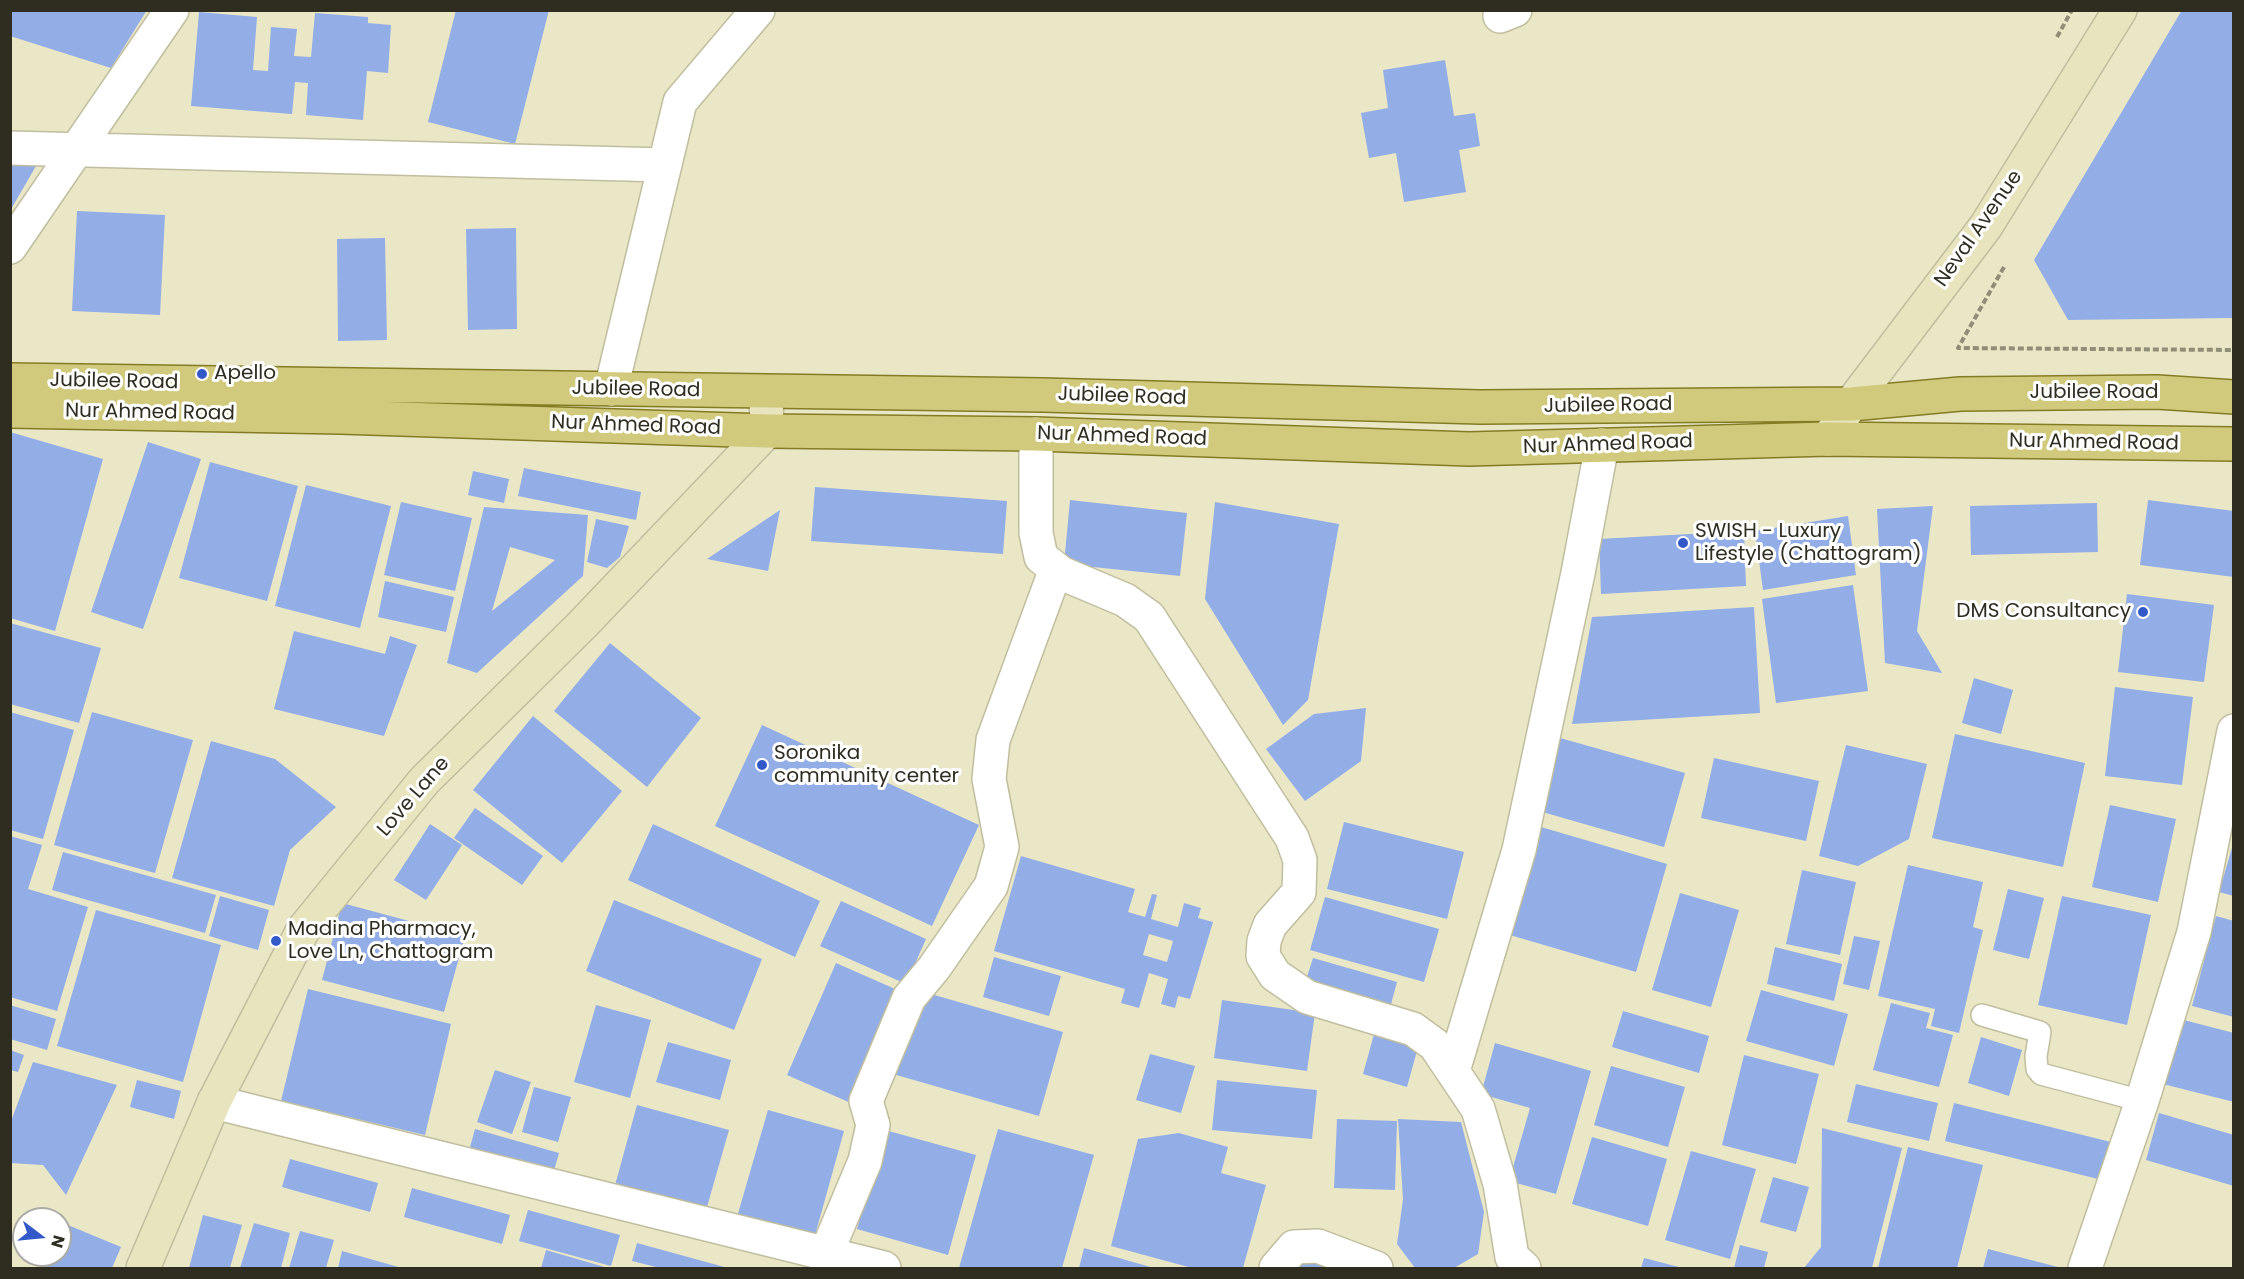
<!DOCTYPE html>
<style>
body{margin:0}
#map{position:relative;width:2244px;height:1279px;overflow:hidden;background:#eae7c7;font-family:Poppins,sans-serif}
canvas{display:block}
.frame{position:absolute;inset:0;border:12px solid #2e2d20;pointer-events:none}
.north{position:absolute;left:12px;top:1207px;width:60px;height:60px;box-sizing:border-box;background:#fff;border:2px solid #ababa6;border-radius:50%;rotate:106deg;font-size:16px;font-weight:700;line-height:24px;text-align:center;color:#2e2d20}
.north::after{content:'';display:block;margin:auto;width:21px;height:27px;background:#3359c9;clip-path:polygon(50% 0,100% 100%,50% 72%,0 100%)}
</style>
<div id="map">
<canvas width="2244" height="1279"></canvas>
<div class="frame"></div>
<div class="north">N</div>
</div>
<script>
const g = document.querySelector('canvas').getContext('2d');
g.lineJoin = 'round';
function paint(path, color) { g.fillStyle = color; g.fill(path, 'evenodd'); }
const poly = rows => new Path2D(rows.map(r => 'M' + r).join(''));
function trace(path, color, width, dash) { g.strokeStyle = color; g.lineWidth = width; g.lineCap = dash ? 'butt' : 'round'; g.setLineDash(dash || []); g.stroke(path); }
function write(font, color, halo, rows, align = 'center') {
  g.font = font + ' Poppins,sans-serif'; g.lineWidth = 6; g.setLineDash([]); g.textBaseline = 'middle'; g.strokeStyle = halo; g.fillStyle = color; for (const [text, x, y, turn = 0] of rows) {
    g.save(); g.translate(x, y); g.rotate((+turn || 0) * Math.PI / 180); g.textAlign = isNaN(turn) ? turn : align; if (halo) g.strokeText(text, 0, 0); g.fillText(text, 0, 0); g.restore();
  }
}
paint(poly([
 [10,10,147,10,111,68,10,36],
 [456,10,549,10,515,144,428,122],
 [2182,10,2234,10,2234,318,2068,320,2034,260],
 [199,12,257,17,253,70,268,71,271,27,297,29,294,56,311,57,315,13,368,17,368,23,391,25,388,73,367,71,363,120,306,115,308,83,295,82,292,114,191,106],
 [1445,60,1454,116,1475,113,1480,146,1459,150,1466,192,1404,202,1396,153,1369,158,1361,113,1388,108,1383,70],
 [10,160,36,166,10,211],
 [77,211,165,215,160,315,72,311],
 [516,228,517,329,468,330,466,229],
 [385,238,387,340,338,341,337,239],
 [10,432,103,459,55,631,10,618],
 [148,442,201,459,143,629,91,612],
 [210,462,298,486,267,601,179,578],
 [524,468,641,492,636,520,518,496],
 [473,471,509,479,504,503,468,495],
 [306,485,391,506,360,628,275,606],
 [815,487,1007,501,1003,554,811,541],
 [1070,500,1187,513,1180,576,1064,564],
 [2148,500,2234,511,2234,577,2140,565],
 [401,502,472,518,455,591,384,575],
 [1215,502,1339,524,1308,700,1283,725,1205,599],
 [2097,503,2098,552,1971,555,1970,506],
 [1933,506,1917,631,1942,673,1885,663,1877,509],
 [484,507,588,515,583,576,477,673,447,663],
 [510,547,555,560,492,611],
 [780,510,768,571,707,559],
 [1848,516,1856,575,1763,590,1755,531],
 [596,519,629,526,620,557,607,568,587,562],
 [1744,531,1746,586,1601,594,1599,539],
 [385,581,454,597,446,632,378,617],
 [1853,585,1868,691,1776,703,1762,599],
 [2127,594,2214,605,2204,682,2118,672],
 [1754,607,1760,713,1572,724,1592,617],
 [10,623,101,648,79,723,10,704],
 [294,631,385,654,390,636,417,645,384,736,274,709],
 [610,643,701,718,647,787,554,711],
 [1974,678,2013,690,2001,734,1962,723],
 [2115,687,2193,697,2182,785,2105,776],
 [1366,708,1361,761,1305,801,1266,749,1314,714],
 [10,712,74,730,43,839,10,830],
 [92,712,193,740,155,873,54,845],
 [533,716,622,791,562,863,473,790],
 [762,725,979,825,932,926,715,826],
 [1955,734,2085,763,2063,867,1932,838],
 [1560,738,1685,773,1664,847,1539,811],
 [211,741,275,759,336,807,290,850,274,906,172,878],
 [1846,745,1927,764,1909,839,1858,866,1819,856],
 [1714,758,1819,781,1806,841,1701,818],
 [2110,805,2176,819,2158,902,2092,887],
 [475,808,543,856,522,885,454,838],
 [1344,822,1464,852,1447,919,1327,889],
 [430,824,462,845,426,900,394,880],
 [653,824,820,901,795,957,628,880],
 [1541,827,1667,864,1636,972,1510,935],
 [10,836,42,845,28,889,88,907,57,1011,10,997],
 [2234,841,2234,896,2219,892],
 [63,852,216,895,205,933,52,890],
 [1021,856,1135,889,1128,912,1145,917,1152,894,1157,895,1151,919,1178,927,1184,903,1201,908,1198,918,1213,922,1190,999,1178,996,1175,1008,1161,1004,1168,979,1149,973,1139,1008,1121,1003,1125,989,994,951],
 [1149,934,1173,941,1167,962,1143,955],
 [1908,865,1983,882,1973,927,1983,930,1959,1033,1931,1026,1935,1009,1878,996],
 [1802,870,1856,882,1840,955,1786,944],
 [2008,889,2044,898,2029,959,1993,950],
 [1680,893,1739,910,1711,1007,1652,990],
 [220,896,269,910,258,950,209,936],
 [2062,896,2151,915,2127,1025,2038,1005],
 [1325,897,1439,929,1424,982,1310,950],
 [614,900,762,959,734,1030,586,971],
 [841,901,926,939,906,984,820,946],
 [342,903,465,936,444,1012,322,980],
 [96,910,221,945,183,1082,57,1046],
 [2216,916,2234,921,2234,1017,2192,1006],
 [1854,936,1880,941,1869,990,1843,984],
 [1775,947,1842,964,1834,1001,1767,984],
 [994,957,1061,976,1049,1016,983,997],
 [1313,958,1397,982,1390,1008,1305,983],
 [836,963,902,992,853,1104,787,1075],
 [308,989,451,1024,425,1135,281,1101],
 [917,990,1063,1032,1039,1116,893,1074],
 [1761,990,1848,1014,1834,1066,1746,1041],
 [1222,1000,1315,1013,1307,1071,1214,1058],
 [1891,1003,1930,1013,1926,1028,1953,1035,1939,1087,1873,1070],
 [10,1005,56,1019,47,1050,10,1039],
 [596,1005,651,1020,630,1098,574,1082],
 [1623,1011,1709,1036,1699,1073,1612,1047],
 [2176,1018,2234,1033,2234,1102,2159,1083],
 [1376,1027,1420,1040,1407,1087,1363,1074],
 [1981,1037,2022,1050,2009,1096,1968,1083],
 [668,1042,731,1060,720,1100,656,1082],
 [1495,1043,1591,1071,1556,1194,1509,1181,1530,1108,1481,1094],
 [10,1050,24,1055,18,1072,10,1070],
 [1150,1054,1195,1066,1181,1113,1136,1100],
 [1744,1055,1819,1074,1796,1164,1722,1145],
 [33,1062,117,1085,66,1195,43,1165,10,1163,10,1124],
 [1611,1066,1685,1087,1668,1147,1594,1125],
 [495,1070,531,1082,512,1134,477,1122],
 [137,1080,181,1091,174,1119,130,1107],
 [1217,1080,1317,1090,1312,1139,1212,1130],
 [1856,1084,1938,1103,1929,1141,1847,1122],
 [534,1087,571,1097,558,1142,522,1132],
 [1954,1103,2115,1143,2106,1181,1945,1141],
 [637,1105,729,1130,705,1214,614,1189],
 [768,1110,844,1131,814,1239,737,1217],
 [2159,1113,2234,1135,2234,1186,2146,1160],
 [1337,1119,1397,1121,1395,1190,1334,1188],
 [1398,1119,1461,1122,1484,1212,1478,1254,1454,1268,1415,1268,1397,1244,1403,1199],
 [1822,1128,1902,1148,1872,1268,1804,1268,1821,1247],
 [475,1129,559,1153,553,1174,469,1151],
 [998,1129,1094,1155,1062,1268,959,1268],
 [885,1130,976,1155,948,1255,857,1229],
 [1179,1133,1228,1147,1221,1173,1266,1185,1243,1268,1192,1268,1111,1246,1138,1139],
 [1592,1137,1667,1159,1648,1226,1572,1204],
 [1908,1147,1983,1165,1957,1268,1878,1268],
 [1691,1151,1756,1169,1730,1259,1665,1240],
 [290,1159,378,1183,370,1212,282,1187],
 [1773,1177,1809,1187,1796,1232,1760,1222],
 [412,1188,510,1215,502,1244,404,1217],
 [528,1210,620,1235,611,1266,519,1241],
 [203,1215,242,1225,230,1268,189,1268],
 [63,1223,121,1247,112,1268,44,1268,50,1255,60,1255,60,1231],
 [254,1223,290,1233,281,1268,240,1268],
 [300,1231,334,1240,326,1268,289,1268],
 [637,1243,728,1268,660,1268,632,1261],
 [1740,1245,1768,1252,1764,1268,1734,1268],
 [1084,1248,1154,1268,1079,1268],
 [1988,1249,2062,1268,1983,1268],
 [546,1250,608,1268,541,1268],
 [342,1251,402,1268,338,1268],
 [1644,1258,1683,1268,1641,1268],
 [1302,1260,1331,1268,1300,1268]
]), '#93ade7');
const service = poly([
 [1982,1015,2040,1032,2036,1056,2037,1069,2041,1074,2142,1101]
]);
const minor = poly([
 [1500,16,1515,10],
 [10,148,665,165],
 [10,247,172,10],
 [611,389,680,102,758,10],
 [1036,434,1036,533,1041,557,1061,573,1125,600,1149,617,1292,838,1300,860,1299,892,1270,925,1264,941,1263,956,1275,975,1307,997,1413,1029,1435,1045,1478,1109,1500,1184,1512,1257,1524,1268],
 [1453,1071,1519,850,1578,573,1602,445],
 [214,1102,884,1268],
 [826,1254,865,1161,873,1125,866,1101,909,998,934,968,991,886,1002,847,989,779,993,740,1056,569],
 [1276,1268,1294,1247,1318,1246,1376,1268],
 [2085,1268,2142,1101,2194,932,2234,731]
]);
const secondary = poly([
 [1828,439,1851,404,1986,226,2120,10],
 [143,1268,214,1102,303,930,424,781,582,625,767,431,766,392]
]);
const primary = poly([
 [10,380,1043,395,1480,407,1851,404,1960,394,2157,392,2234,397],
 [10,411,340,417,767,431,1036,434,1469,449,1828,439,2234,444]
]);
trace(service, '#c0be9e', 24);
trace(minor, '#c0be9e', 36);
trace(secondary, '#c0be9e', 36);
trace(primary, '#847c24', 36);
trace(poly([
 [2057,37,2072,10],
 [2004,267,1958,348,2234,350]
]), '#908e77', 4, [6, 3]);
trace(service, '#fff', 21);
trace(minor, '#fff', 33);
trace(secondary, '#e8e4be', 33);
trace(primary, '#d1ca7d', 33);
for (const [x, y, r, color] of [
 [202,374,6,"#3359c9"],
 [1683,543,6,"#3359c9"],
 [2143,612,6,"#3359c9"],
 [762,765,6,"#3359c9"],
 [276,941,6,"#3359c9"]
]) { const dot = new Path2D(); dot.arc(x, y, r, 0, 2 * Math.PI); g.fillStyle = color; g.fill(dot); trace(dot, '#fff', 2); }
write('20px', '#2e2d20', '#fff', [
 ["Neval Avenue",1979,229,-55],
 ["Jubilee Road",114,382,1],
 ["Jubilee Road",636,390,1],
 ["Jubilee Road",2094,393],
 ["Jubilee Road",1122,397,2],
 ["Jubilee Road",1608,406,-1],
 ["Nur Ahmed Road",150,413,1],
 ["Nur Ahmed Road",636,426,2],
 ["Nur Ahmed Road",1122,437,2],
 ["Nur Ahmed Road",2094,443,1],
 ["Nur Ahmed Road",1608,445,-2],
 ["Love Lane",414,797,-49]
]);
write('20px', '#2e2d20', '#fff', [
 ["Apello",214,374],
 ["SWISH - Luxury",1695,532],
 ["Lifestyle (Chattogram)",1695,555],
 ["DMS Consultancy",2131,612,"right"],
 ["Soronika",774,754],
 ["community center",774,777],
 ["Madina Pharmacy,",288,930],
 ["Love Ln, Chattogram",288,953]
], 'left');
</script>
